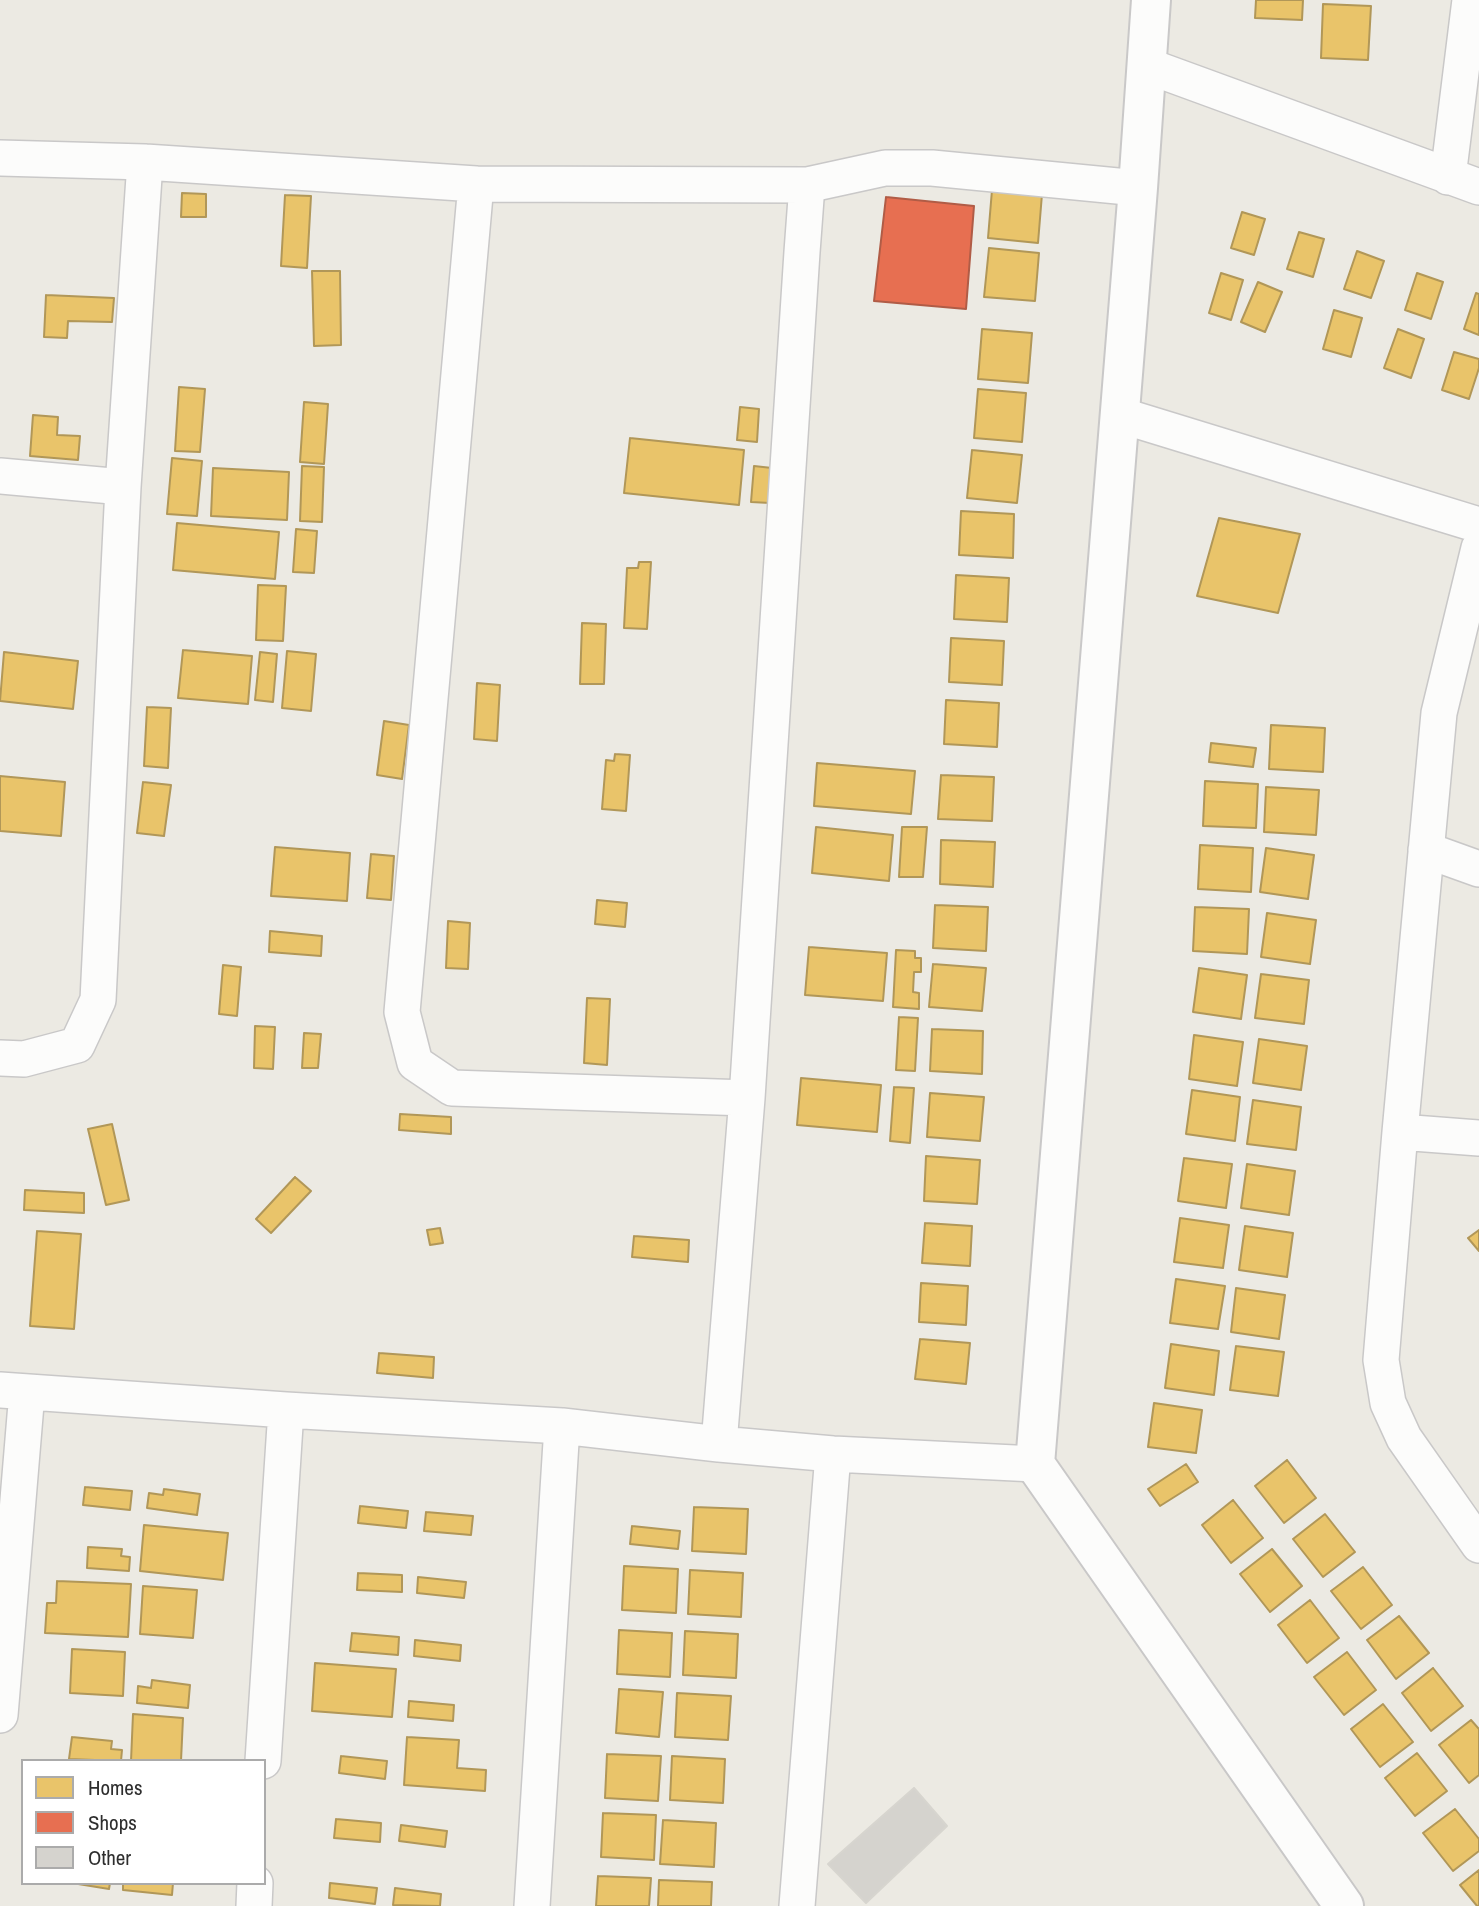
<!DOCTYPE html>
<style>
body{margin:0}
#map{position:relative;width:1479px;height:1906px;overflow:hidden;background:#eceae3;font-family:"Archivo Narrow",sans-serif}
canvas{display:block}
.legend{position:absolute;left:21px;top:1759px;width:245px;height:126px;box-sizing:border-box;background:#fff;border:2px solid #ababab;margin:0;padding:9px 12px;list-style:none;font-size:21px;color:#2e2e2e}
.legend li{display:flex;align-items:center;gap:14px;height:35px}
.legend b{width:35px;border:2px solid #ababab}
</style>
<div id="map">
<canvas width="1479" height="1906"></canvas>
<ul class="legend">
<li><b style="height:19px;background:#e9c46a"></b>Homes</li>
<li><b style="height:19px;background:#e76f51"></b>Shops</li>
<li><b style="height:19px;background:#d5d3ce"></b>Other</li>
</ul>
</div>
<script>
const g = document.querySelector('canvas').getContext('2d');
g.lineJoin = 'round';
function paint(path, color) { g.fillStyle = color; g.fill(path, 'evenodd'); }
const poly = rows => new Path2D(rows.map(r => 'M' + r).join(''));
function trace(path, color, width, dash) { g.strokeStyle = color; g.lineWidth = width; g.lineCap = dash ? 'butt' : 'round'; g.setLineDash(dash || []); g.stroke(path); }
const homes = poly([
 [1256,0,1303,0,1302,20,1255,18,1256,0],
 [1323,4,1371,6,1368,60,1321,58,1323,4],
 [992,190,1042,194,1038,243,988,238,992,190],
 [182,193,206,194,206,217,181,217,182,193],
 [285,195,311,196,307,268,281,266,285,195],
 [1242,212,1265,219,1254,255,1231,248,1242,212],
 [1299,232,1324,239,1313,277,1287,269,1299,232],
 [989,248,1039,253,1035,301,984,297,989,248],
 [1357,251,1384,261,1371,298,1344,289,1357,251],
 [312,271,340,271,341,345,314,346,312,271],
 [1221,273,1243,280,1231,320,1209,313,1221,273],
 [1417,273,1443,282,1431,319,1405,310,1417,273],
 [1258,282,1282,292,1265,332,1241,322,1258,282],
 [1476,293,1479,294,1479,335,1464,329,1476,293],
 [46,295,114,298,112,322,68,321,67,338,44,337,46,295],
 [1334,310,1362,318,1351,357,1323,349,1334,310],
 [982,329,1032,333,1028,383,978,379,982,329],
 [1398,329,1424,339,1411,378,1384,368,1398,329],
 [1454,352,1479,359,1479,368,1469,399,1442,390,1454,352],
 [179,387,205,389,200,452,175,451,179,387],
 [978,389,1026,393,1022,442,974,438,978,389],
 [304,402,328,404,324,464,300,462,304,402],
 [740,407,759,409,757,442,737,440,740,407],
 [33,415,58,417,57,435,80,436,78,460,30,456,33,415],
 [630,438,744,450,739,505,624,493,630,438],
 [972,450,1022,455,1017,503,967,498,972,450],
 [172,458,202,461,197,516,167,514,172,458],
 [302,466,324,467,322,522,300,521,302,466],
 [754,466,772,468,770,503,751,502,754,466],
 [213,468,289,472,287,520,211,516,213,468],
 [961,511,1014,514,1013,558,959,555,961,511],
 [1219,518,1300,534,1278,613,1197,596,1219,518],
 [177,523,279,532,275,579,173,570,177,523],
 [296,529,317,531,314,573,293,572,296,529],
 [639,562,651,562,647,629,624,628,627,568,638,568,639,562],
 [956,575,1009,578,1007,622,954,619,956,575],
 [258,585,286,586,283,641,256,640,258,585],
 [582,623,606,624,604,684,580,684,582,623],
 [951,638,1004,641,1002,685,949,682,951,638],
 [183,650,252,656,248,704,178,698,183,650],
 [287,651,316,654,311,711,282,708,287,651],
 [4,652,78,661,73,709,0,701,4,652],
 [260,652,277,654,273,702,255,700,260,652],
 [477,683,500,685,497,741,474,739,477,683],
 [946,700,999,703,997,747,944,744,946,700],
 [147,707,171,708,168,768,144,766,147,707],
 [384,721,409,725,402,779,377,775,384,721],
 [1271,725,1325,728,1323,772,1269,769,1271,725],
 [1211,743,1256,748,1253,767,1209,762,1211,743],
 [615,754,630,755,626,811,602,809,606,760,614,761,615,754],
 [817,763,915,771,911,814,814,806,817,763],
 [941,775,994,777,992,821,938,819,941,775],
 [0,776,65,782,61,836,0,831,0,776],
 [1205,781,1258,784,1256,828,1203,826,1205,781],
 [143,782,171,785,164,836,137,833,143,782],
 [1266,787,1319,790,1316,835,1264,832,1266,787],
 [816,827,893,835,889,881,812,873,816,827],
 [902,827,927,827,923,877,899,877,902,827],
 [941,840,995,842,993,887,940,884,941,840],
 [1200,845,1253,848,1251,892,1198,889,1200,845],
 [275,847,350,853,347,901,271,896,275,847],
 [1266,848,1314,855,1308,899,1260,892,1266,848],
 [371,854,394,856,391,900,367,898,371,854],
 [597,900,627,903,625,927,595,924,597,900],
 [935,905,988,907,986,951,933,948,935,905],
 [1195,907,1249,909,1247,954,1193,951,1195,907],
 [1267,913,1316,920,1310,964,1261,957,1267,913],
 [448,921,470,923,468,969,446,968,448,921],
 [270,931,322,936,321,956,269,952,270,931],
 [809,947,887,953,883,1001,805,995,809,947],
 [896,950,915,951,915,958,921,958,921,972,914,972,913,992,919,993,919,1009,893,1007,896,950],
 [933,964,986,968,982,1011,929,1007,933,964],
 [223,965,241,967,237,1016,219,1014,223,965],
 [1199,968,1247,975,1241,1019,1193,1012,1199,968],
 [1261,974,1309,980,1304,1024,1255,1018,1261,974],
 [587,998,610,999,607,1065,584,1063,587,998],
 [899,1017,918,1018,915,1071,896,1070,899,1017],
 [255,1026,275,1027,273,1069,254,1068,255,1026],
 [932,1029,983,1031,982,1074,930,1071,932,1029],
 [304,1033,321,1034,318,1068,302,1068,304,1033],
 [1194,1035,1243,1042,1237,1086,1189,1079,1194,1035],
 [1259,1039,1307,1046,1301,1090,1253,1083,1259,1039],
 [801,1078,881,1085,877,1132,797,1125,801,1078],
 [894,1087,914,1088,910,1143,890,1141,894,1087],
 [1192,1090,1240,1097,1235,1141,1186,1134,1192,1090],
 [930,1093,984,1097,980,1141,927,1137,930,1093],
 [1253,1100,1301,1107,1296,1150,1247,1144,1253,1100],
 [400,1114,451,1117,451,1134,399,1130,400,1114],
 [112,1124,129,1200,106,1205,88,1129,112,1124],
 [926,1156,980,1160,977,1204,924,1201,926,1156],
 [1184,1158,1232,1164,1226,1208,1178,1201,1184,1158],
 [1247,1164,1295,1171,1289,1215,1241,1208,1247,1164],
 [295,1177,311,1191,271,1233,256,1219,295,1177],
 [25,1190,84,1193,84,1213,24,1210,25,1190],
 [1180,1218,1229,1225,1223,1268,1174,1262,1180,1218],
 [925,1223,972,1226,970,1266,922,1263,925,1223],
 [1245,1226,1293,1233,1287,1277,1239,1270,1245,1226],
 [440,1228,443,1243,430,1245,427,1230,440,1228],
 [1479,1230,1479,1251,1468,1238,1479,1230],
 [37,1231,81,1234,74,1329,30,1326,37,1231],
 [634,1236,689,1240,688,1262,632,1257,634,1236],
 [1176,1279,1225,1286,1218,1329,1170,1323,1176,1279],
 [921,1283,968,1286,966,1325,919,1322,921,1283],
 [1236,1288,1285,1295,1279,1339,1231,1332,1236,1288],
 [920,1339,970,1343,966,1384,915,1379,920,1339],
 [1171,1344,1219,1351,1214,1395,1165,1388,1171,1344],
 [1236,1346,1284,1352,1278,1396,1230,1390,1236,1346],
 [379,1353,434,1357,433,1378,377,1373,379,1353],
 [1154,1403,1202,1410,1196,1453,1148,1447,1154,1403],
 [1287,1460,1316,1498,1284,1523,1255,1486,1287,1460],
 [1186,1464,1198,1482,1160,1506,1148,1489,1186,1464],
 [85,1487,132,1491,130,1510,83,1505,85,1487],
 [164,1489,200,1494,197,1515,147,1508,149,1493,163,1495,164,1489],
 [1233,1500,1263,1538,1231,1563,1202,1525,1233,1500],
 [360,1506,408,1511,406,1528,358,1523,360,1506],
 [694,1507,748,1509,746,1554,692,1551,694,1507],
 [426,1512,473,1516,471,1535,424,1531,426,1512],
 [1325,1514,1355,1552,1323,1577,1293,1539,1325,1514],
 [144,1525,228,1533,223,1580,140,1571,144,1525],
 [632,1526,680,1531,678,1549,630,1544,632,1526],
 [88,1547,122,1549,121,1556,130,1557,129,1571,87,1568,88,1547],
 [1272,1549,1302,1586,1270,1612,1240,1574,1272,1549],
 [624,1566,678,1569,676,1613,622,1610,624,1566],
 [1363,1567,1392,1605,1361,1629,1331,1591,1363,1567],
 [690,1570,743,1573,741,1617,688,1614,690,1570],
 [358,1573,402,1575,402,1592,357,1590,358,1573],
 [418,1577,466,1582,464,1598,417,1593,418,1577],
 [57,1581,131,1584,128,1637,45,1633,47,1603,56,1603,57,1581],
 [143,1586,197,1590,193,1638,140,1634,143,1586],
 [1310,1600,1339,1638,1307,1663,1278,1625,1310,1600],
 [1399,1616,1429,1653,1396,1679,1367,1640,1399,1616],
 [619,1630,672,1633,670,1677,617,1674,619,1630],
 [685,1631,738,1634,736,1678,683,1675,685,1631],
 [352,1633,399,1637,398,1655,350,1651,352,1633],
 [415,1640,461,1645,460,1661,414,1656,415,1640],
 [72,1649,125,1652,123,1696,70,1693,72,1649],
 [1347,1652,1376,1690,1344,1715,1314,1677,1347,1652],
 [315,1663,396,1669,392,1717,312,1711,315,1663],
 [1433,1668,1463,1706,1431,1731,1402,1693,1433,1668],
 [152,1680,190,1685,188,1708,137,1703,138,1686,151,1688,152,1680],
 [619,1689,663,1692,659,1737,616,1733,619,1689],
 [677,1693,731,1696,728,1740,675,1737,677,1693],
 [409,1701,454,1705,453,1721,408,1717,409,1701],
 [1383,1704,1413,1742,1380,1767,1351,1729,1383,1704],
 [133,1714,183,1718,181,1761,131,1761,133,1714],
 [1471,1720,1479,1729,1479,1775,1469,1783,1439,1745,1471,1720],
 [72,1737,112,1741,111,1749,122,1750,121,1761,69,1759,72,1737],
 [407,1737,459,1740,457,1768,486,1770,485,1791,404,1785,407,1737],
 [1417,1753,1447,1791,1415,1816,1385,1778,1417,1753],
 [607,1754,661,1756,658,1801,605,1798,607,1754],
 [341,1756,387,1761,385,1779,339,1773,341,1756],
 [672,1756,725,1759,723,1803,670,1800,672,1756],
 [1455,1809,1479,1839,1479,1851,1453,1871,1423,1833,1455,1809],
 [603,1813,656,1815,654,1860,601,1857,603,1813],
 [336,1819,381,1823,380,1842,334,1838,336,1819],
 [663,1820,716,1823,714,1867,660,1864,663,1820],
 [401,1825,447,1831,445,1847,399,1841,401,1825],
 [1479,1870,1479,1906,1477,1906,1460,1885,1479,1870],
 [598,1876,651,1878,649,1906,596,1906,598,1876],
 [659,1880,712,1882,711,1906,658,1906,659,1880],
 [72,1883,110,1883,109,1889,72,1883],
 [123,1883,173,1883,172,1895,123,1890,123,1883],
 [330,1883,377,1888,375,1904,329,1898,330,1883],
 [395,1888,441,1894,440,1906,393,1905,395,1888]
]);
paint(homes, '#e9c46a');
trace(homes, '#b19758', 2);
const shops = poly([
 [886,197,974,206,966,309,874,301,886,197]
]);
paint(shops, '#e76f51');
trace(shops, '#b05c46', 2);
const building = poly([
 [914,1788,947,1826,866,1903,828,1864,914,1788]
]);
paint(building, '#d5d3ce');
trace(building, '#d7d5cf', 2);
const street = poly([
 [1148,66,1479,187],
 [0,158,145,162,476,184,807,185,802,252,747,1098,719,1444],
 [1448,177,1470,0],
 [476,184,402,1012,415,1063,452,1088,747,1098],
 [807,185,885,168,932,168,1138,188],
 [1120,415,1479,525],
 [0,476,123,487],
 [1479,548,1439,713,1400,1132,1381,1360,1388,1403,1404,1438,1479,1545],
 [1426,850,1479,869],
 [0,1058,24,1059,77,1045,98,1000,123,487,145,162],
 [1400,1132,1479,1138],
 [0,1390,286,1410,562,1426,719,1444,833,1454,1035,1464],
 [0,1715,27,1392],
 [263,1761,286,1410],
 [254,1906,255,1883],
 [532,1906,562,1426],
 [797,1906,833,1454]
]);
const secondary = poly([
 [1151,0,1138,188,1035,1464,1344,1906]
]);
trace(street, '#c9c8c8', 38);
trace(secondary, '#c9c8c8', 42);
trace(street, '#fcfcfb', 35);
trace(secondary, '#fcfcfb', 38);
</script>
